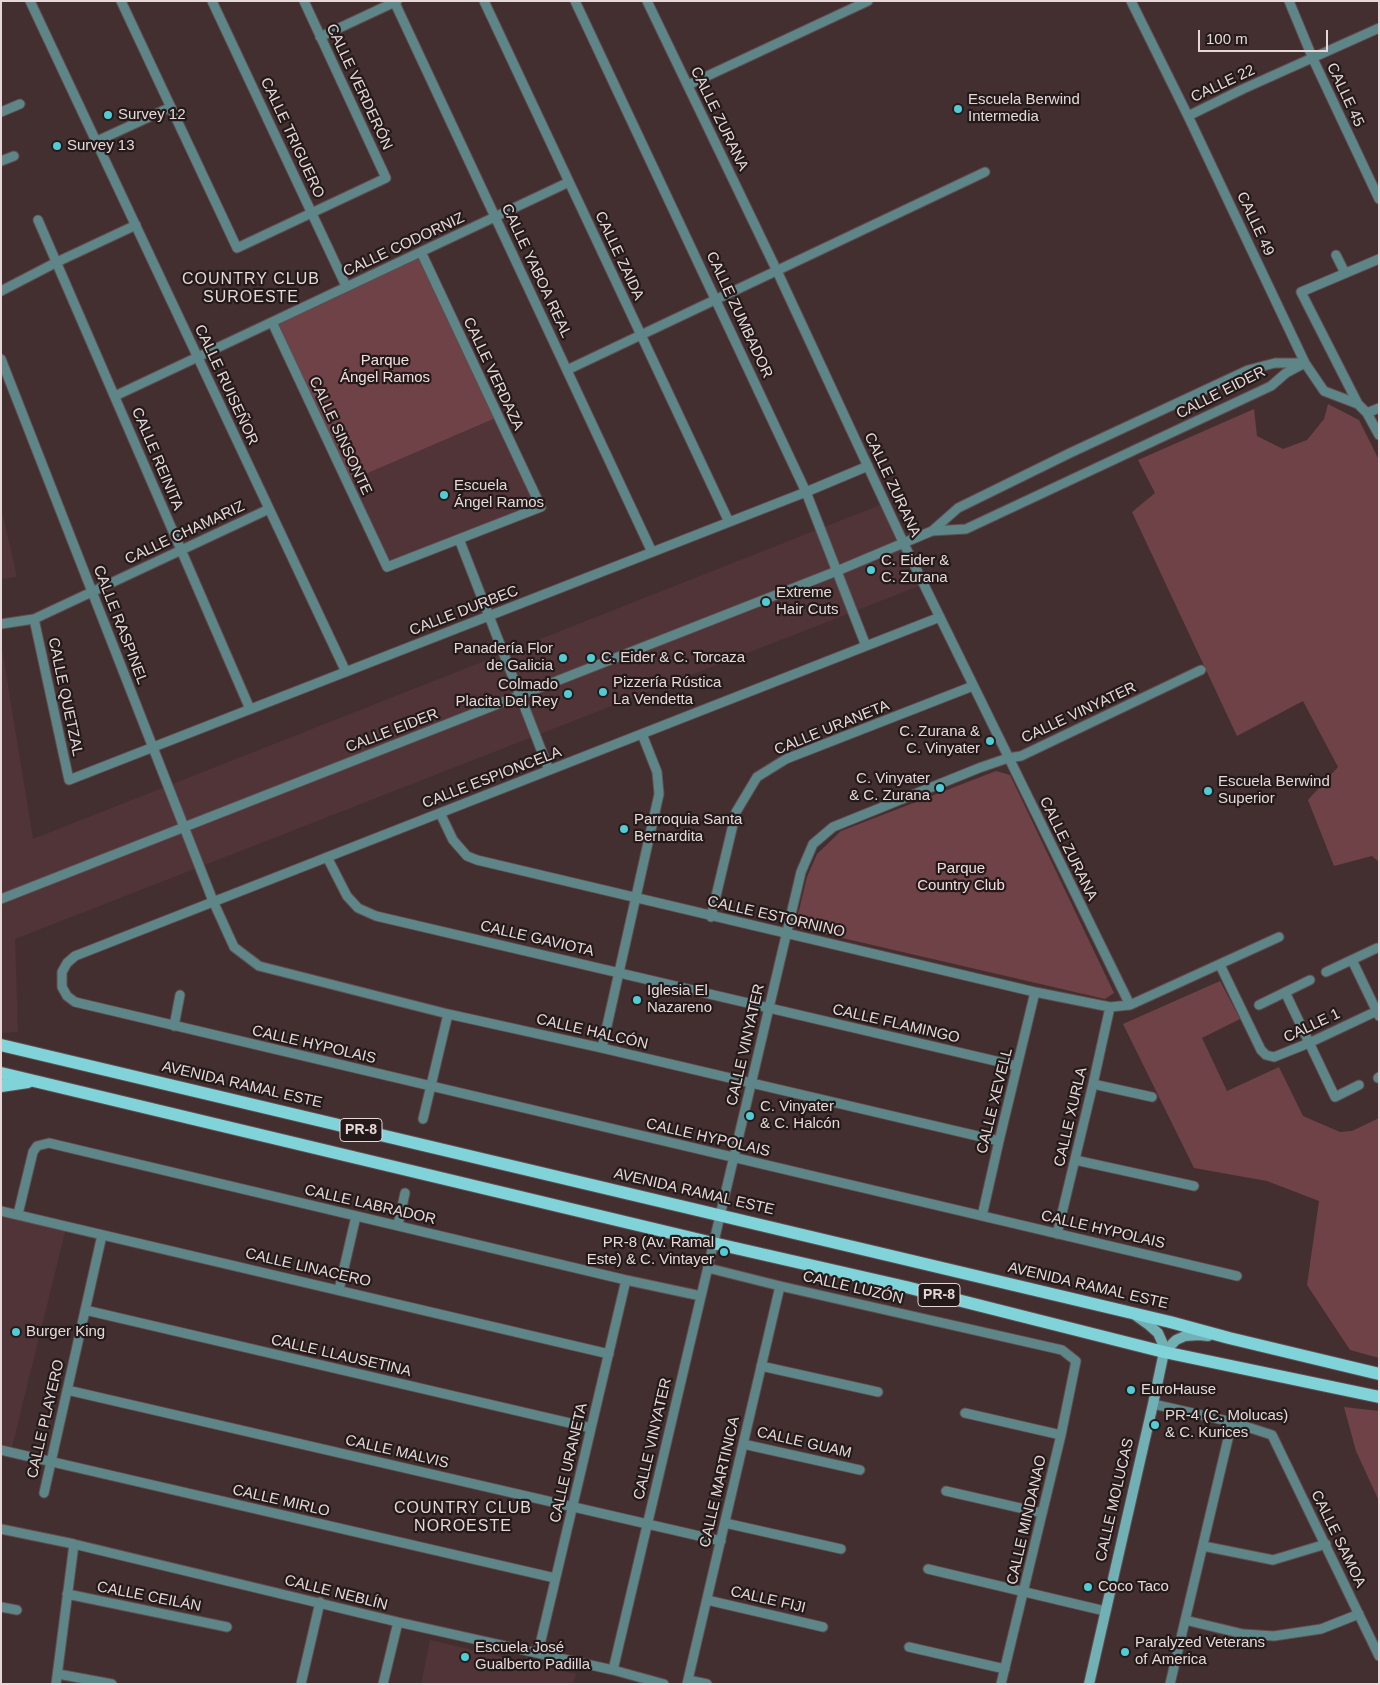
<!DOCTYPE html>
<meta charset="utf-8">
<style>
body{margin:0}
#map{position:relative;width:1380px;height:1685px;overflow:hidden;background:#442f30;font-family:Arial,sans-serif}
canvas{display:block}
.frame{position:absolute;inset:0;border:2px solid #e6d8d9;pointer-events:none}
.scale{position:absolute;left:1198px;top:30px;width:130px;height:22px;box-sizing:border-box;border:2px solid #e6d8d9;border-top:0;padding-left:6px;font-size:15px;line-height:18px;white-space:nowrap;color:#e6d8d9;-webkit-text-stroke:4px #241a1a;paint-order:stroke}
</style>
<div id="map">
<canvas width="1380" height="1685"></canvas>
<div class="frame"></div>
<div class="scale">100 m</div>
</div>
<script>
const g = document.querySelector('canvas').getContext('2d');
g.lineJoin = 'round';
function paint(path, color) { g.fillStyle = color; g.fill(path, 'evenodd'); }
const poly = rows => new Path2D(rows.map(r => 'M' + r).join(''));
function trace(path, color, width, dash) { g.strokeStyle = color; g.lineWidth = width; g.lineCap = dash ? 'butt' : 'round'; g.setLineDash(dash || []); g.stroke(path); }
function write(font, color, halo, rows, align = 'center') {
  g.font = font + ' Arial,sans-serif'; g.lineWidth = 4.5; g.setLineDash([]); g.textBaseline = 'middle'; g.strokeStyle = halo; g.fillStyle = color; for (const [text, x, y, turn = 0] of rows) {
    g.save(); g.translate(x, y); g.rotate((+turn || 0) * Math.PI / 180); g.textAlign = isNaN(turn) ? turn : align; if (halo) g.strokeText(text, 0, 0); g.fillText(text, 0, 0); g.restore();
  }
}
paint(poly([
 [498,417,541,507,387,567,347,482],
 [885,503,924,584,15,939,18,1032,1,1033,1,643,33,839],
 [1,507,17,577,1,579],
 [1,1215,66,1228,11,1451,1,1449],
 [430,1640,576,1674,573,1684,421,1684]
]), '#513437');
paint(poly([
 [421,252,498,417,347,482,272,322],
 [1328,404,1359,420,1379,460,1379,862,1372,856,1334,866,1308,800,1338,767,1303,701,1237,736,1132,512,1155,493,1138,460,1254,409,1257,436,1283,449,1307,440,1324,419],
 [996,771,1010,775,1114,993,1105,999,795,927,807,877,817,854,841,831],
 [1220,981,1240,1019,1202,1038,1227,1091,1279,1067,1303,1116,1340,1132,1352,1131,1379,1118,1379,1358,1350,1350,1307,1285,1319,1201,1267,1181,1194,1168,1123,1024],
 [1344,1407,1379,1411,1379,1501,1356,1451]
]), '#6e4246');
const street = poly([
 [30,1,346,672],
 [121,1,237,248,386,178,304,1],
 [212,1,346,286],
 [394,1,652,552],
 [484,1,729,522],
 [575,1,806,492,866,646],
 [647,1,777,271,904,544,1130,1005],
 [1131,1,1188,116,1305,363,1324,391,1358,404,1367,413,1379,435],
 [1289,1,1313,59,1379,199],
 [320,37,397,1],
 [688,85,868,1],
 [1,112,20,104],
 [1188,116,1243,89,1379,28],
 [97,141,171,107],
 [1,161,14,156],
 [38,220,250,709],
 [1336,255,1345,273],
 [1,291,57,262,136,225],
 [272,322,387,567,541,507,421,252],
 [1,359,213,901,234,947,259,966,448,1014,602,1048,999,1141],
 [567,370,985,172],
 [115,396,569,182],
 [1358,404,1301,292,1379,259],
 [1367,413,1379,408],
 [932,531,958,508,1070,453,1248,370,1275,363,1303,363],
 [459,539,549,770],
 [940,617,75,956,67,963,62,972,62,987,67,996,75,1002,1237,1276],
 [34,619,69,780,806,492,868,466],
 [1,624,34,619,269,509],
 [440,813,453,840,467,856,477,860,1035,992,1110,1007,1130,1005,1279,937],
 [327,857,347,896,358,908,376,916,1017,1066],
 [1,899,837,571,932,531,966,529,1271,386,1286,373,1305,363],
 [711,917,736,812,757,777,786,759,973,686],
 [1352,960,1379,1016],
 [1220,965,1261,1050,1266,1055,1274,1057,1309,1043,1379,1010],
 [1326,972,1377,948],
 [1285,992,1335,1097,1359,1085],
 [1259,1005,1310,980],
 [174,1026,180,995],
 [602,1048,659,794,657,772,642,734],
 [1378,1078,1379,1077],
 [1093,1084,1152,1097],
 [423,1119,448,1014],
 [1075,1160,1194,1186],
 [1,1211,609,1354],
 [18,1214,33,1152,37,1146,49,1143,626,1280,701,1296],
 [982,1216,999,1141,1035,992],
 [398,1225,405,1193],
 [1057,1234,1093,1084,1110,1007],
 [708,1268,780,1286,1062,1350,1076,1361,1061,1435,1001,1684],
 [339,1290,356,1216],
 [85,1310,591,1428],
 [761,1366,878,1392],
 [67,1390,721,1541],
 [1153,1404,1232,1422,1272,1435,1379,1656],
 [965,1413,1061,1435],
 [743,1444,860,1470],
 [1,1450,555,1578],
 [946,1491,1042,1513],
 [44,1493,102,1235],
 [725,1523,841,1549],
 [1,1529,74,1544,398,1622,613,1670,664,1684],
 [1203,1546,1273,1560,1326,1544],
 [928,1569,1105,1611],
 [67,1594,227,1627],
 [707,1600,823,1627],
 [1,1607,17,1610],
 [1185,1620,1243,1634,1274,1636,1321,1629,1359,1614],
 [909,1647,1005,1669],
 [538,1653,626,1280],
 [613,1670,801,872,813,844,833,827,979,768,1008,758,1021,756,1201,670],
 [58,1674,112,1684],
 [688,1680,707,1684],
 [56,1684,74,1544],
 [301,1684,320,1602],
 [383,1684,398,1622],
 [687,1684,780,1286],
 [1170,1684,1232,1422]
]);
const secondary = poly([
 [1164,1352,1176,1340,1185,1336,1199,1335,1208,1336],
 [1089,1684,1153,1404,1164,1352,1162,1342,1158,1333,1149,1325,1135,1315]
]);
const primary = poly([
 [1,1045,1170,1322,1229,1338,1379,1374],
 [1,1073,713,1243,906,1287,1164,1352,1379,1397],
 [1,1086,28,1082]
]);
trace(street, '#614d4e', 11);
trace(secondary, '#614d4e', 12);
trace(primary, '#614d4e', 14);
trace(street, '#5e8587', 9);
trace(secondary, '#71b1b5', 10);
trace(primary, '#80d3d9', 12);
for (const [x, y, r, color] of [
 [958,109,5,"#51ccd4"],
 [108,115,5,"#51ccd4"],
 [57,146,5,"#51ccd4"],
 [444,495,5,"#51ccd4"],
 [871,570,5,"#51ccd4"],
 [766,602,5,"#51ccd4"],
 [563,658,5,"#51ccd4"],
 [591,658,5,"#51ccd4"],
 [603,692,5,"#51ccd4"],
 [568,694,5,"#51ccd4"],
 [990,741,5,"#51ccd4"],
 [940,788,5,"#51ccd4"],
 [1208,791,5,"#51ccd4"],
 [624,829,5,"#51ccd4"],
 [637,1000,5,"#51ccd4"],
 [750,1116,5,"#51ccd4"],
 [724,1252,5,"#51ccd4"],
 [16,1332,5,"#51ccd4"],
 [1131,1390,5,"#51ccd4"],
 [1155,1425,5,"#51ccd4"],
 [1088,1587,5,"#51ccd4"],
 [1125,1652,5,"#51ccd4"],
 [465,1657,5,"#51ccd4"]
]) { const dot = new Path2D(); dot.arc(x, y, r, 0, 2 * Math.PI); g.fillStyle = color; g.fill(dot); trace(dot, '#241a1a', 2); }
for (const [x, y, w] of [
 [361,1130,42],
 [939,1295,42]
]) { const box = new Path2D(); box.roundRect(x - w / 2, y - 11.5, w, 23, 4); g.fillStyle = '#241a1a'; g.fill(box); trace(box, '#e6d8d9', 1); }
write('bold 14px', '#e6d8d9', null, [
 ["PR-8",361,1130],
 ["PR-8",939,1295]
]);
write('15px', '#e6d8d9', '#241a1a', [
 ["CALLE 22",1223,84,-25],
 ["CALLE VERDERÓN",359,87,65],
 ["CALLE 45",1345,95,65],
 ["CALLE ZURANA",719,119,64],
 ["CALLE TRIGUERO",292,138,65],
 ["CALLE 49",1255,224,65],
 ["CALLE CODORNIZ",404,245,-25],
 ["CALLE ZAIDA",619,256,65],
 ["CALLE YABOA REAL",536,271,65],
 ["CALLE ZUMBADOR",739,315,65],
 ["CALLE VERDAZA",493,374,65],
 ["CALLE RUISEÑOR",226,385,65],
 ["CALLE EIDER",1221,393,-27],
 ["CALLE SINSONTE",340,436,65],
 ["CALLE REINITA",157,459,67],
 ["CALLE ZURANA",892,485,65],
 ["CALLE CHAMARIZ",185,533,-25],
 ["CALLE DURBEC",464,611,-21],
 ["CALLE RASPINEL",120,625,69],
 ["CALLE QUETZAL",65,697,78],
 ["CALLE VINYATER",1079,713,-25],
 ["CALLE URANETA",832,728,-22],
 ["CALLE EIDER",392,731,-21],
 ["CALLE ESPIONCELA",492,778,-21],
 ["CALLE ZURANA",1068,849,64],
 ["CALLE ESTORNINO",776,917,13],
 ["CALLE GAVIOTA",537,939,13],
 ["CALLE FLAMINGO",896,1024,13],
 ["CALLE 1",1312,1026,-25],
 ["CALLE HALCÓN",592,1032,13],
 ["CALLE HYPOLAIS",314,1045,13],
 ["CALLE VINYATER",746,1045,-77],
 ["AVENIDA RAMAL ESTE",242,1085,13],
 ["CALLE XEVELL",995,1101,-76],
 ["CALLE XURLA",1071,1117,-77],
 ["CALLE HYPOLAIS",708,1138,13],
 ["AVENIDA RAMAL ESTE",694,1192,13],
 ["CALLE LABRADOR",370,1205,13],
 ["CALLE HYPOLAIS",1103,1230,13],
 ["CALLE LINACERO",308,1268,13],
 ["AVENIDA RAMAL ESTE",1088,1286,13],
 ["CALLE LUZÓN",853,1288,13],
 ["CALLE LLAUSETINA",341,1356,13],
 ["CALLE PLAYERO",46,1419,-77],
 ["CALLE VINYATER",653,1439,-77],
 ["CALLE GUAM",804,1443,13],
 ["CALLE MALVIS",397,1452,13],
 ["CALLE URANETA",569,1463,-77],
 ["CALLE MARTINICA",720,1482,-77],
 ["CALLE MOLUCAS",1115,1500,-77],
 ["CALLE MIRLO",281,1501,13],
 ["CALLE MINDANAO",1027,1520,-77],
 ["CALLE SAMOA",1338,1539,64],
 ["CALLE NEBLÍN",336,1593,14],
 ["CALLE CEILÁN",149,1597,11],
 ["CALLE FIJI",768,1600,13]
]);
write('15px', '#e6d8d9', '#241a1a', [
 ["Escuela Berwind",968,100],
 ["Intermedia",968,117],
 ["Survey 12",118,115],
 ["Survey 13",67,146],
 ["Escuela",454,486],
 ["Ángel Ramos",454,503],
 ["C. Eider &",881,561],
 ["C. Zurana",881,578],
 ["Extreme",776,593],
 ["Hair Cuts",776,610],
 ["Panadería Flor",553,649,"right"],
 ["de Galicia",553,666,"right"],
 ["C. Eider & C. Torcaza",601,658],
 ["Pizzería Rústica",613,683],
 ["La Vendetta",613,700],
 ["Colmado",558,685,"right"],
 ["Placita Del Rey",558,702,"right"],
 ["C. Zurana &",980,732,"right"],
 ["C. Vinyater",980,749,"right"],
 ["C. Vinyater",930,779,"right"],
 ["& C. Zurana",930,796,"right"],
 ["Escuela Berwind",1218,782],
 ["Superior",1218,799],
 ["Parroquia Santa",634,820],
 ["Bernardita",634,837],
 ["Iglesia El",647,991],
 ["Nazareno",647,1008],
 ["C. Vinyater",760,1107],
 ["& C. Halcón",760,1124],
 ["PR-8 (Av. Ramal",714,1243,"right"],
 ["Este) & C. Vintayer",714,1260,"right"],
 ["Burger King",26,1332],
 ["EuroHause",1141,1390],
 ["PR-4 (C. Molucas)",1165,1416],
 ["& C. Kurices",1165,1433],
 ["Coco Taco",1098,1587],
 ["Paralyzed Veterans",1135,1643],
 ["of America",1135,1660],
 ["Escuela José",475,1648],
 ["Gualberto Padilla",475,1665]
], 'left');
write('15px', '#f4dddf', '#241a1a', [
 ["Parque",385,361],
 ["Ángel Ramos",385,378],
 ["Parque",961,869],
 ["Country Club",961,886]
]);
g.letterSpacing = '1px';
write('16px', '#e6d8d9', '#241a1a', [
 ["COUNTRY CLUB",251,280],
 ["SUROESTE",251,298],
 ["COUNTRY CLUB",463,1509],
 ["NOROESTE",463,1527]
]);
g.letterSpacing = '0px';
</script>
